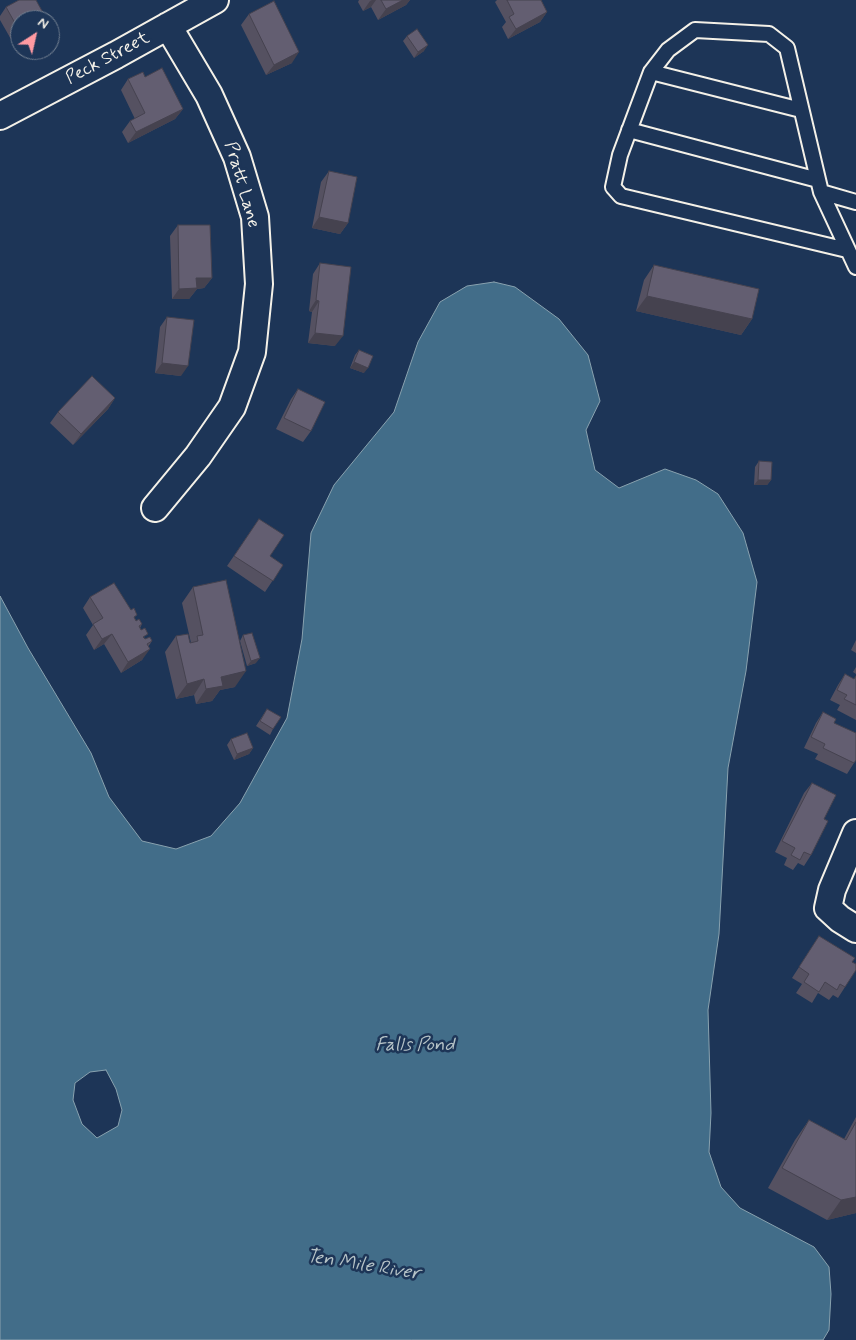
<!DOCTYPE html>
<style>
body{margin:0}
#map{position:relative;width:856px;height:1340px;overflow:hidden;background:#1d3557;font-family:Mynerve,sans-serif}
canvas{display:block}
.north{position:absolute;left:10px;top:10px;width:50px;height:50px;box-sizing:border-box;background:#1d3557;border:1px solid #738091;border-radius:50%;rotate:35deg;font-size:14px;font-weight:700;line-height:20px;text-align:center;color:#f4f1e8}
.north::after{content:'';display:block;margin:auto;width:18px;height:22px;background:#ff9aa2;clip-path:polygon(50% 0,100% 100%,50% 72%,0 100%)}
</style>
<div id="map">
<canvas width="856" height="1340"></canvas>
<div class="north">N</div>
</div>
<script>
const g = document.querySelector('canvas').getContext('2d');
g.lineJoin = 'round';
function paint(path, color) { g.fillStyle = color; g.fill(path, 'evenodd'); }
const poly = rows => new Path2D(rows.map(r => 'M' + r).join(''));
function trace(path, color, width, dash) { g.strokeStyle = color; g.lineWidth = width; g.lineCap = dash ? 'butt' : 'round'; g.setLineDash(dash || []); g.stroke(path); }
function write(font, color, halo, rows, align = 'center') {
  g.font = font + ' Mynerve,sans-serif'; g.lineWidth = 5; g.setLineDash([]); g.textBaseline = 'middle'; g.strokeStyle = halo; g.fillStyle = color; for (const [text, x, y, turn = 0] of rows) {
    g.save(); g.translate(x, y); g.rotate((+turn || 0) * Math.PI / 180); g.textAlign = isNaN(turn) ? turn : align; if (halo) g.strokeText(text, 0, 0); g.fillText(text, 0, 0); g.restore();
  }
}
const water = poly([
 [494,282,515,287,559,319,588,355,600,401,586,430,595,470,619,488,665,469,696,480,718,494,743,533,757,582,746,671,728,768,719,934,708,1010,711,1113,709,1152,721,1187,740,1208,814,1247,829,1267,831,1294,829,1330,823,1340,0,1340,0,596,28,648,91,753,109,797,142,841,176,849,211,836,240,803,287,718,302,639,311,533,334,485,394,412,418,342,440,302,467,286,494,282],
 [106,1070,116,1089,122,1110,118,1126,97,1138,82,1124,73,1100,75,1083,90,1072,106,1070]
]);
paint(water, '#426d89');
trace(water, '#89a2af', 1);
const lane = poly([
 [651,72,801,110],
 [629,130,818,180],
 [821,192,856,202],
 [847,250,621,196,613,187,620,155,651,72,668,50,695,30,769,34,787,48,821,192,856,267]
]);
const street = poly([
 [0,116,116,55,215,0],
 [155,508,198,456,232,407,252,352,259,284,255,217,237,157,209,95,168,26],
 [856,833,832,890,828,908,840,919,856,929]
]);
trace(lane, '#f4f1e8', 18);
trace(street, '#f4f1e8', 30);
trace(lane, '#1d3557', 14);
trace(street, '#1d3557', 26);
paint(poly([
 [359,0,410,0,406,5,378,20,371,7,363,11,358,2],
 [497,0,541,0,547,12,540,22,508,39,502,27,506,22,495,2],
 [6,7,20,20,20,50,29,50,20,55,0,20,0,16],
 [249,14,292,63,266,75,241,25],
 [407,36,424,51,414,58,403,41],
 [145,77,183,109,175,119,128,143,122,132,130,121,135,119,121,90,128,79],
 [329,171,348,223,340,234,312,228,321,182],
 [178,225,212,278,204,288,197,289,189,299,172,299,170,236],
 [320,263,335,346,308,343,312,312,309,311,313,274],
 [654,265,752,319,741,335,636,311,644,280],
 [167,317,181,376,155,373,160,327],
 [359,350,364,373,350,368,355,355],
 [298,389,311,431,303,442,276,429,291,399],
 [115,398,108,409,73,445,50,423,58,412],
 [759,461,771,480,767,485,754,485,755,467],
 [259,519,270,556,283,565,265,592,227,566],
 [193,587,235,687,220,690,212,701,196,704,194,695,176,699,165,652,176,636,191,643,182,603],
 [90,597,135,619,136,621,142,624,140,628,145,639,152,641,148,647,142,660,121,673,104,644,94,650,86,635,93,625,83,608],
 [243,635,256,663,247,666,240,641],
 [856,640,856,653,851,650],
 [856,667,856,674,853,672],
 [845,674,854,679,856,676,856,720,837,710,840,705,830,700,838,685],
 [267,709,273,729,270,735,256,726],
 [823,712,834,723,854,763,847,774,815,759,818,754,804,748,816,723],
 [231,739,253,748,249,754,234,760,227,745],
 [812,783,824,819,811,855,804,866,798,863,793,870,784,865,787,858,775,852,804,793],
 [819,936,852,962,845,987,838,998,833,995,829,1000,818,993,812,1003,796,993,802,984,792,978],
 [856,1117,856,1213,827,1220,768,1188,795,1140,809,1120,844,1139]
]), '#555161');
paint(poly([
 [372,0,376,0,371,7,363,11,370,1],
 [403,0,410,0,406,5,378,20,386,9],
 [547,12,540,22,508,39,516,29],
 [428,45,424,51,414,58,418,52],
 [23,50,29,50,20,55],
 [299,52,292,63,266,75,274,65],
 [183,109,175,119,128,143,136,132],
 [319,217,348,223,340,234,312,228],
 [196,278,212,278,204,288,197,289,189,299,172,299,179,289],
 [647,296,752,319,741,335,636,311],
 [316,300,319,301,312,312,309,311],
 [315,333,343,336,335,346,308,343],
 [354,362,368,368,364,373,350,368],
 [162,363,188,366,181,376,155,373],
 [115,398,108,409,73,445,81,434],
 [758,480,771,480,767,485,754,485],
 [112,634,104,644,94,650,102,639],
 [150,649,142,660,121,673,128,662],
 [260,658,256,663,247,666,251,661],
 [246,671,235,687,220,690,212,701,196,704,206,689,221,677],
 [204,679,194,695,176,699,187,684],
 [253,748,249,754,234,760,237,754],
 [856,1197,856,1213,827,1220,841,1200]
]), '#45424f');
const building = poly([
 [19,0,36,0,47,20,20,20,20,32,6,7,19,0],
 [381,0,403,0,386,9,381,0],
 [507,0,541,0,547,12,516,29,509,17,514,14,507,0],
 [274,1,299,52,274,65,249,14,274,1],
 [50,25,53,30,50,32,50,25],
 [417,29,428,45,418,52,407,36,417,29],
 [162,68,183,109,136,132,130,121,145,113,128,79,143,72,145,77,162,68],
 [329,171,357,177,348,223,319,217,329,171],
 [178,225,210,225,212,278,196,278,197,288,179,289,178,225],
 [320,263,351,267,343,336,315,333,319,301,316,300,320,263],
 [654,265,759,289,752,319,647,296,654,265],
 [167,317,194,320,188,366,162,363,167,317],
 [359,350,373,356,368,368,354,362,359,350],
 [92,376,115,398,81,434,58,412,92,376],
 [298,389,325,402,311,431,284,418,298,389],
 [759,461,772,462,771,480,758,480,759,461],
 [259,519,284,535,270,556,283,565,273,581,234,556,259,519],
 [226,580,246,671,221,677,223,686,206,689,204,679,187,684,176,636,188,634,190,643,198,641,197,636,203,635,193,587,226,580],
 [114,583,131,610,134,608,137,615,134,617,136,621,139,619,142,624,139,626,141,630,145,628,148,634,143,637,145,639,150,637,152,641,147,644,150,649,128,662,112,634,102,639,93,624,103,618,90,597,114,583],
 [252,633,260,658,251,661,243,635,252,633],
 [845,674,854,679,856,676,856,705,844,699,847,695,837,690,845,674],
 [267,709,281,717,273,729,260,721,267,709],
 [823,712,836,719,834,723,856,733,856,760,854,763,823,748,825,744,811,737,823,712],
 [247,733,253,748,237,754,231,739,247,733],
 [812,783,836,795,824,819,828,821,811,855,804,852,800,860,791,855,795,848,782,841,812,783],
 [819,936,855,958,852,962,856,964,856,970,845,987,840,984,837,990,825,982,819,992,804,982,809,974,799,967,819,936],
 [809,1120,846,1140,856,1122,856,1197,841,1200,782,1168,809,1120]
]);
paint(building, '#635e71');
trace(building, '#45424f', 1);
write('18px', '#f4f1e8', '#1d3557', [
 ["Peck Street",108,59,-28],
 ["Pratt Lane",241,185,74]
]);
write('italic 19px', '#b6c3c7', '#1d3557', [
 ["Falls Pond",415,1046],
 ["Ten Mile River",363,1266,9]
]);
</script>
